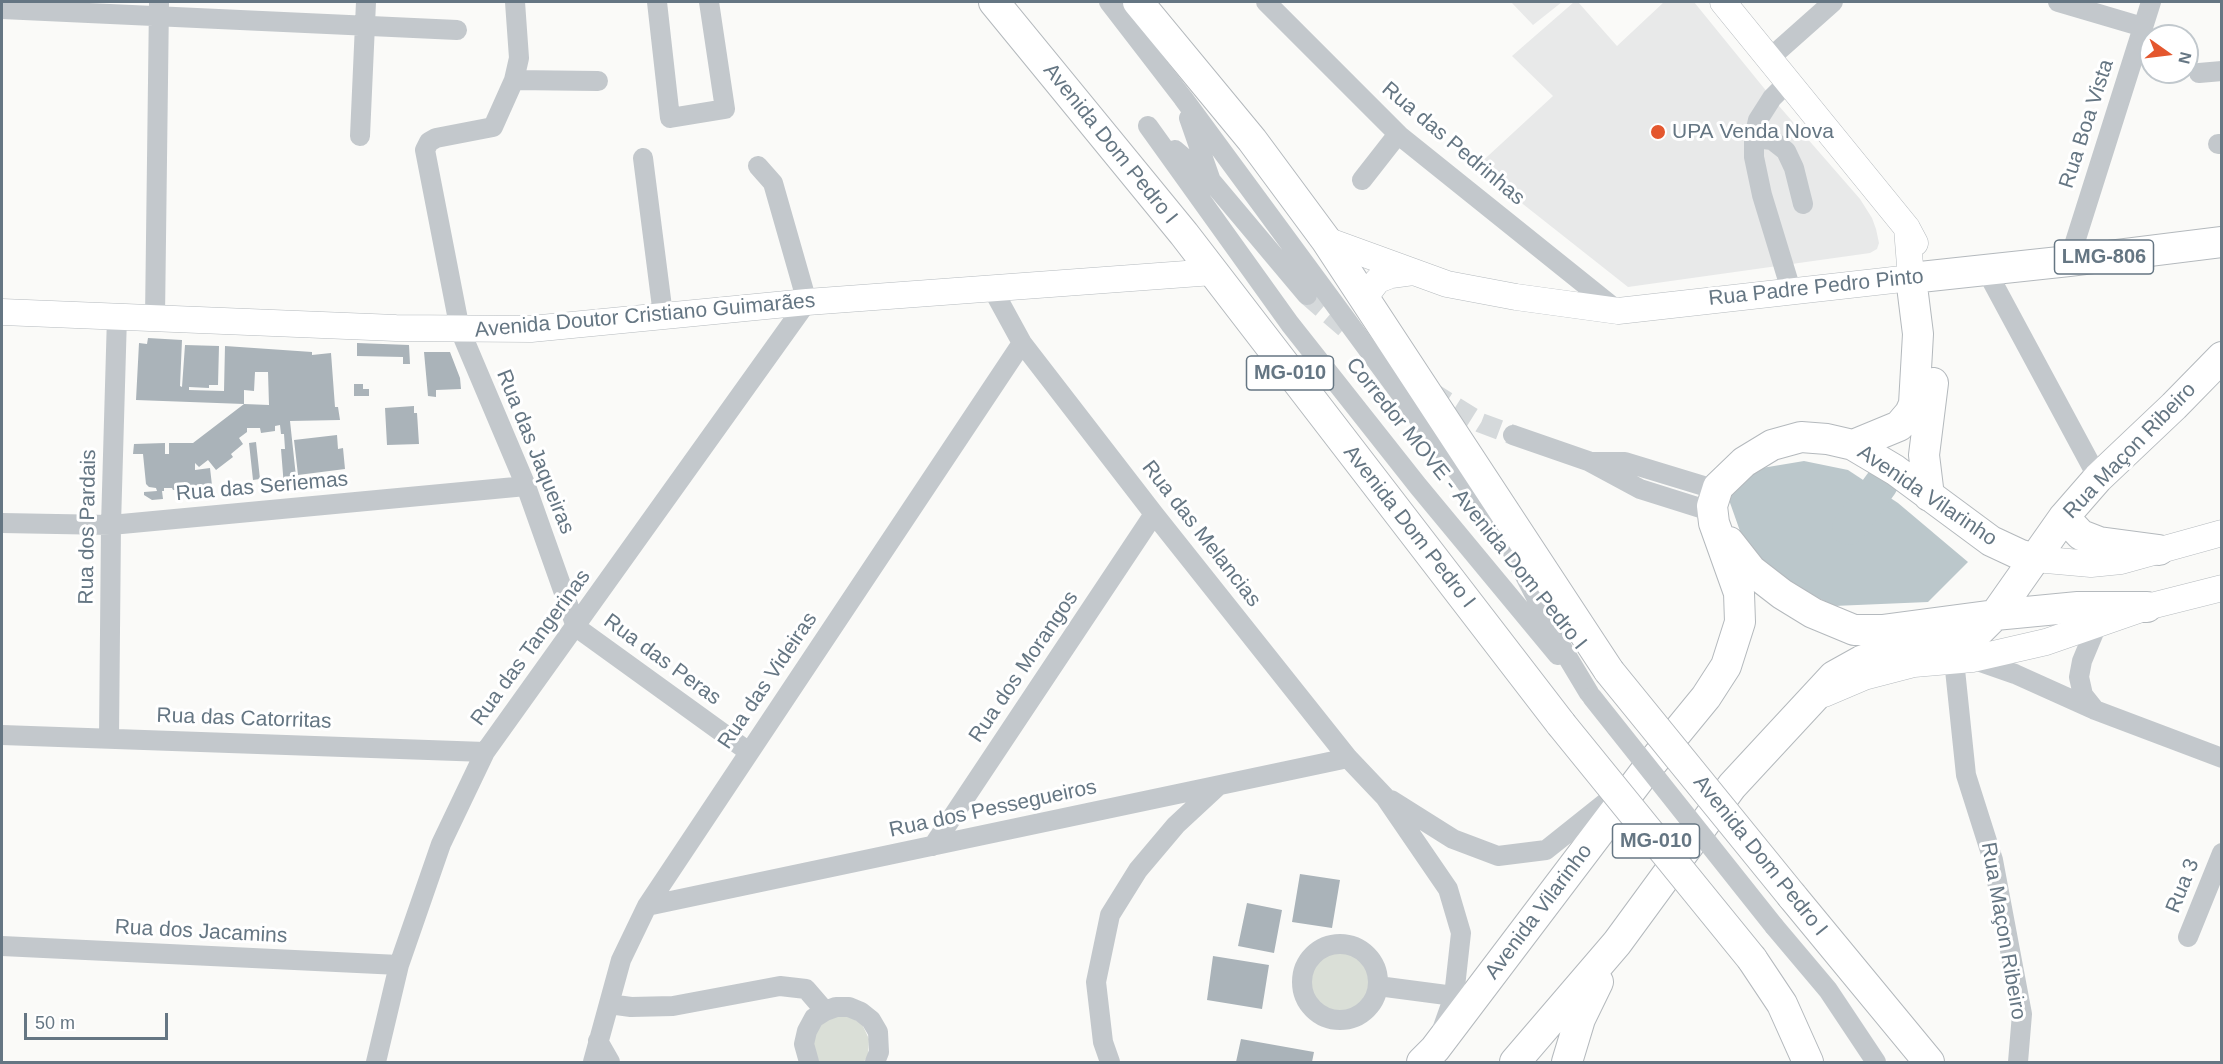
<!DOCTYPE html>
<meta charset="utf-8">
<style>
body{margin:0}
#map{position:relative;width:2223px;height:1064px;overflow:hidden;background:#fafaf8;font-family:Arial,sans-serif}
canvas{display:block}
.frame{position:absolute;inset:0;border:3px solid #657683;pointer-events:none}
.north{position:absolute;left:2139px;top:24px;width:60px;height:60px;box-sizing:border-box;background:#fff;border:2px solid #c1c8cd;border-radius:50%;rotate:104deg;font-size:16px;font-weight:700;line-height:24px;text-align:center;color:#657683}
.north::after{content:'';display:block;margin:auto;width:21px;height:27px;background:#e4572e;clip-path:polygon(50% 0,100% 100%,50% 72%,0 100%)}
.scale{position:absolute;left:24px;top:1013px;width:144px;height:27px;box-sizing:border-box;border:3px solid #657683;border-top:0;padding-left:8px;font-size:18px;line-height:21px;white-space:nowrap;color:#657683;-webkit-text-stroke:4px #fff;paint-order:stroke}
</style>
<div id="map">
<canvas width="2223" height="1064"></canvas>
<div class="frame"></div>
<div class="north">N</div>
<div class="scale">50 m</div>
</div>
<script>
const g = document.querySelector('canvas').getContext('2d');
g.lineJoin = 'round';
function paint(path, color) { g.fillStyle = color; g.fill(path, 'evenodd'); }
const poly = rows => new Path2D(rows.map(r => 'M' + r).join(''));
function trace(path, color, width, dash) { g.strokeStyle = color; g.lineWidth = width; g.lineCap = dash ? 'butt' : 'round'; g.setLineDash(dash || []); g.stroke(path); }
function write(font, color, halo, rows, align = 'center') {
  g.font = font + ' Arial,sans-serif'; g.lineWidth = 6; g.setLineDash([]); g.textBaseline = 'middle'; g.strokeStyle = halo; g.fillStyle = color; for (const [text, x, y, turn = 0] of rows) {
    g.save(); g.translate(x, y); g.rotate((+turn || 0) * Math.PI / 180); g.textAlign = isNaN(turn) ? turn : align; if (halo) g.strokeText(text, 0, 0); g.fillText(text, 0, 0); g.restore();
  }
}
paint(poly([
 [1511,2,1562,2,1533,25],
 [1574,2,1578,2,1617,46,1664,2,1694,2,1772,98,1860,199,1872,218,1876,229,1879,243,1877,249,1870,253,1628,287,1476,167,1553,96,1512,56]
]), '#e8e9e9');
paint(poly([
 '1310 982a30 30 0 1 1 60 0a30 30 0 1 1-60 0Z',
 [847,1015,862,1024,869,1039,868,1055,864,1062,817,1062,814,1058,813,1033,817,1026,831,1016]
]), '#dadfd7');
paint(poly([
 [1804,461,1848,470,1898,503,1968,562,1928,602,1834,606,1780,578,1746,548,1729,500,1737,486,1762,468]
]), '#bbc7cb');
trace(poly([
 [1849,528,1881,484]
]), '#bbc7cb', 34);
paint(poly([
 [148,338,182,340,180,386,182,387,185,345,219,346,218,385,209,385,209,388,189,387,189,390,224,391,225,346,312,352,312,355,331,353,335,407,338,407,340,420,290,421,297,486,284,487,281,449,285,449,284,434,281,434,280,425,275,426,275,431,261,433,260,428,247,428,247,432,239,438,243,444,231,454,233,457,216,470,208,460,199,467,195,463,195,470,210,468,213,494,198,495,197,489,173,490,172,488,164,488,164,491,162,491,163,499,152,500,144,495,144,492,157,491,156,488,149,487,146,484,143,454,133,454,134,444,165,443,165,454,169,454,169,443,193,443,244,404,136,400,139,343,147,344],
 [255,372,268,372,269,405,244,404,244,390,254,391],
 [357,343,409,345,410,364,403,364,403,357,357,356],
 [424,352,450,352,460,378,461,389,436,390,436,397,428,396],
 [354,384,363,384,363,389,369,389,369,396,354,396],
 [414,406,414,413,417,413,419,444,387,445,385,408],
 [337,435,338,449,343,448,345,469,298,475,294,440],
 [256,442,260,479,253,480,249,443],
 [1300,874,1340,880,1332,928,1292,922],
 [1247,903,1282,910,1274,953,1238,946],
 [1213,956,1269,965,1262,1009,1207,1000],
 [1241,1039,1314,1052,1312,1062,1236,1062]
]), '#aab3b9');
trace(poly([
 [1307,295,1351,333],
 [1430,391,1481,423,1513,435]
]), '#d5d9db', 20, [20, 10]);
const major = poly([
 [1723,2,1907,228,1915,243],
 [1326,240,1447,284,1516,297,1618,311,1911,278,1907,228],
 [1364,298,1378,280,1391,275,1413,272],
 [2,312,396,328,531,329,807,302,1213,272],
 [2035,559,2091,564,2121,561,2222,533],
 [1824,694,1864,677,1914,664,1972,659,2046,642,2147,607,2222,588]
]);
const highway = poly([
 [994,2,1184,234,1561,724],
 [1138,2,1252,140,1326,240,1609,671],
 [1853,445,1899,426,1910,413,1914,404,1918,334,1911,278,2069,261,2222,242],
 [1929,496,1924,455,1933,383],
 [2064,517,2081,535,2099,542,2159,550],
 [1729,542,1751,570,1782,594,1813,613,1854,630,1882,630,1995,615,2078,607,2147,607],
 [1792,896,1929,1062],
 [1752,959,1782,1004,1808,1062],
 [1422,1062,1435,1049,1647,769,1706,697,1726,666,1740,622,1739,593,1714,523,1712,506,1718,487,1744,462,1772,445,1801,437,1827,439,1853,445,1895,470,1991,541,2021,555,2035,559],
 [1515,1062,1617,943,1732,786,1834,676,1861,661,1889,651,1958,641,1978,632,1995,615,2064,517,2098,478,2174,406,2222,357],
 [1567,1062,1580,1019,1598,982]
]);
trace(major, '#b5babe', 27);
trace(highway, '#b4b9bd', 32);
trace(poly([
 [515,2,519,58,514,80,493,127,436,138,429,142,425,150,460,330,526,486,576,627],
 [657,2,670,118,725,109,709,2],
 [1109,2,1183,98,1503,533,1562,648,1589,693],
 [1266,2,1400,136,1618,311],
 [2058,2,2143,27],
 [2,9,457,30],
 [1770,58,1833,2],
 [2199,73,2222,71],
 [514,80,598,81],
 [1788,82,1772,98,1758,120,1754,138,1754,157,1762,195,1791,290],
 [1189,118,1211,181],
 [1148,126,1290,324,1418,486,1558,655],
 [360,136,366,2],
 [1754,138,1772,140,1786,151,1794,168,1803,204],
 [2218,144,2222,144],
 [1175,150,1212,182,1307,295],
 [643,158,663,315],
 [1362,180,1398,134],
 [2069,261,2151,2],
 [1986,270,2098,478],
 [993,290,1022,343,1154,514,1348,758,1385,797,1448,889,1461,933,1454,996,1443,1027],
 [155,318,159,2],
 [1513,435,1588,461,1640,489,1713,512],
 [1591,462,1625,462,1717,490],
 [2,523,111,525,526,486],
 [576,627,749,752],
 [1972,659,2015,674,2095,710,2222,758],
 [1954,660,1966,775,1993,860,2022,1014,2018,1062],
 [2095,710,2083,695,2079,677,2082,661,2097,625],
 [2,735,485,752],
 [109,738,111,525,117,316],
 [1391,800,1453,839,1498,856,1546,850,1620,791],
 [933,846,1154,514],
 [647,906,1348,758],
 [1774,926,1828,990,1876,1062],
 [2188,937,2222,853],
 '1302 982a38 38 0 1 1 76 0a38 38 0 1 1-76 0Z',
 [2,946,399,965],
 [1378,986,1454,996],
 [609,1004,631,1007,673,1006,780,986,806,989,825,1011],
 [598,1041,610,1062],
 [376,1062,399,965,441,844,485,752,807,302,773,183,758,166],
 [593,1062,621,960,647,906,1022,343],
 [809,1062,804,1044,807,1031,814,1018,825,1011,836,1007,849,1007,861,1012,871,1020,878,1032,879,1052,875,1062],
 [1110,1062,1103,1042,1096,982,1110,915,1138,870,1176,825,1217,787]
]), '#c3c8cc', 20);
trace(major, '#fff', 26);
trace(highway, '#fff', 30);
const highwayBridge = poly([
 [1609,671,1792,896],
 [1561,724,1752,959]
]);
trace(highwayBridge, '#b4b9bd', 32, []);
trace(poly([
 [1592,697,1774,926]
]), '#c3c8cc', 20);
trace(highwayBridge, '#fff', 30);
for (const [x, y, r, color] of [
 [1658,132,8,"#e4572e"]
]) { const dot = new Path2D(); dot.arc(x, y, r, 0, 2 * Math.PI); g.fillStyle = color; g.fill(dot); trace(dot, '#fff', 2); }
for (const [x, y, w] of [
 [2104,257,99],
 [1290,373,87],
 [1656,841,87]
]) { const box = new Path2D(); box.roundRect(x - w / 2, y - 17, w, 34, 4.5); g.fillStyle = '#fff'; g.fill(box); trace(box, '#657683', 1.5); }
write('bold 20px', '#657683', null, [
 ["LMG-806",2104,257],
 ["MG-010",1290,373],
 ["MG-010",1656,841]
]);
write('21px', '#657683', '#fff', [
 ["Rua Boa Vista",2087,124,-72],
 ["Avenida Dom Pedro I",1110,144,51],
 ["Rua das Pedrinhas",1453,144,40],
 ["Rua Padre Pedro Pinto",1816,288,-6],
 ["Avenida Doutor Cristiano Guimarães",645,316,-5],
 ["Rua Maçon Ribeiro",2130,451,-46],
 ["Rua das Jaqueiras",535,452,68],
 ["Rua das Seriemas",262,487,-5],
 ["Avenida Vilarinho",1927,496,34],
 ["Corredor MOVE - Avenida Dom Pedro I",1466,504,51],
 ["Rua dos Pardais",88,527,-89],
 ["Avenida Dom Pedro I",1409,527,52],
 ["Rua das Melancias",1201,534,52],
 ["Rua das Tangerinas",531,648,-54],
 ["Rua das Peras",662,660,36],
 ["Rua dos Morangos",1024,667,-56],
 ["Rua das Videiras",768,681,-56],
 ["Rua das Catorritas",244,719,2],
 ["Rua dos Pessegueiros",993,809,-12],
 ["Avenida Dom Pedro I",1760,856,51],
 ["Rua 3",2183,886,-68],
 ["Avenida Vilarinho",1539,912,-53],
 ["Rua Maçon Ribeiro",2003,931,80],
 ["Rua dos Jacamins",201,932,3]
]);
write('21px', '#657683', '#fff', [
 ["UPA Venda Nova",1672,132]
], 'left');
</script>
